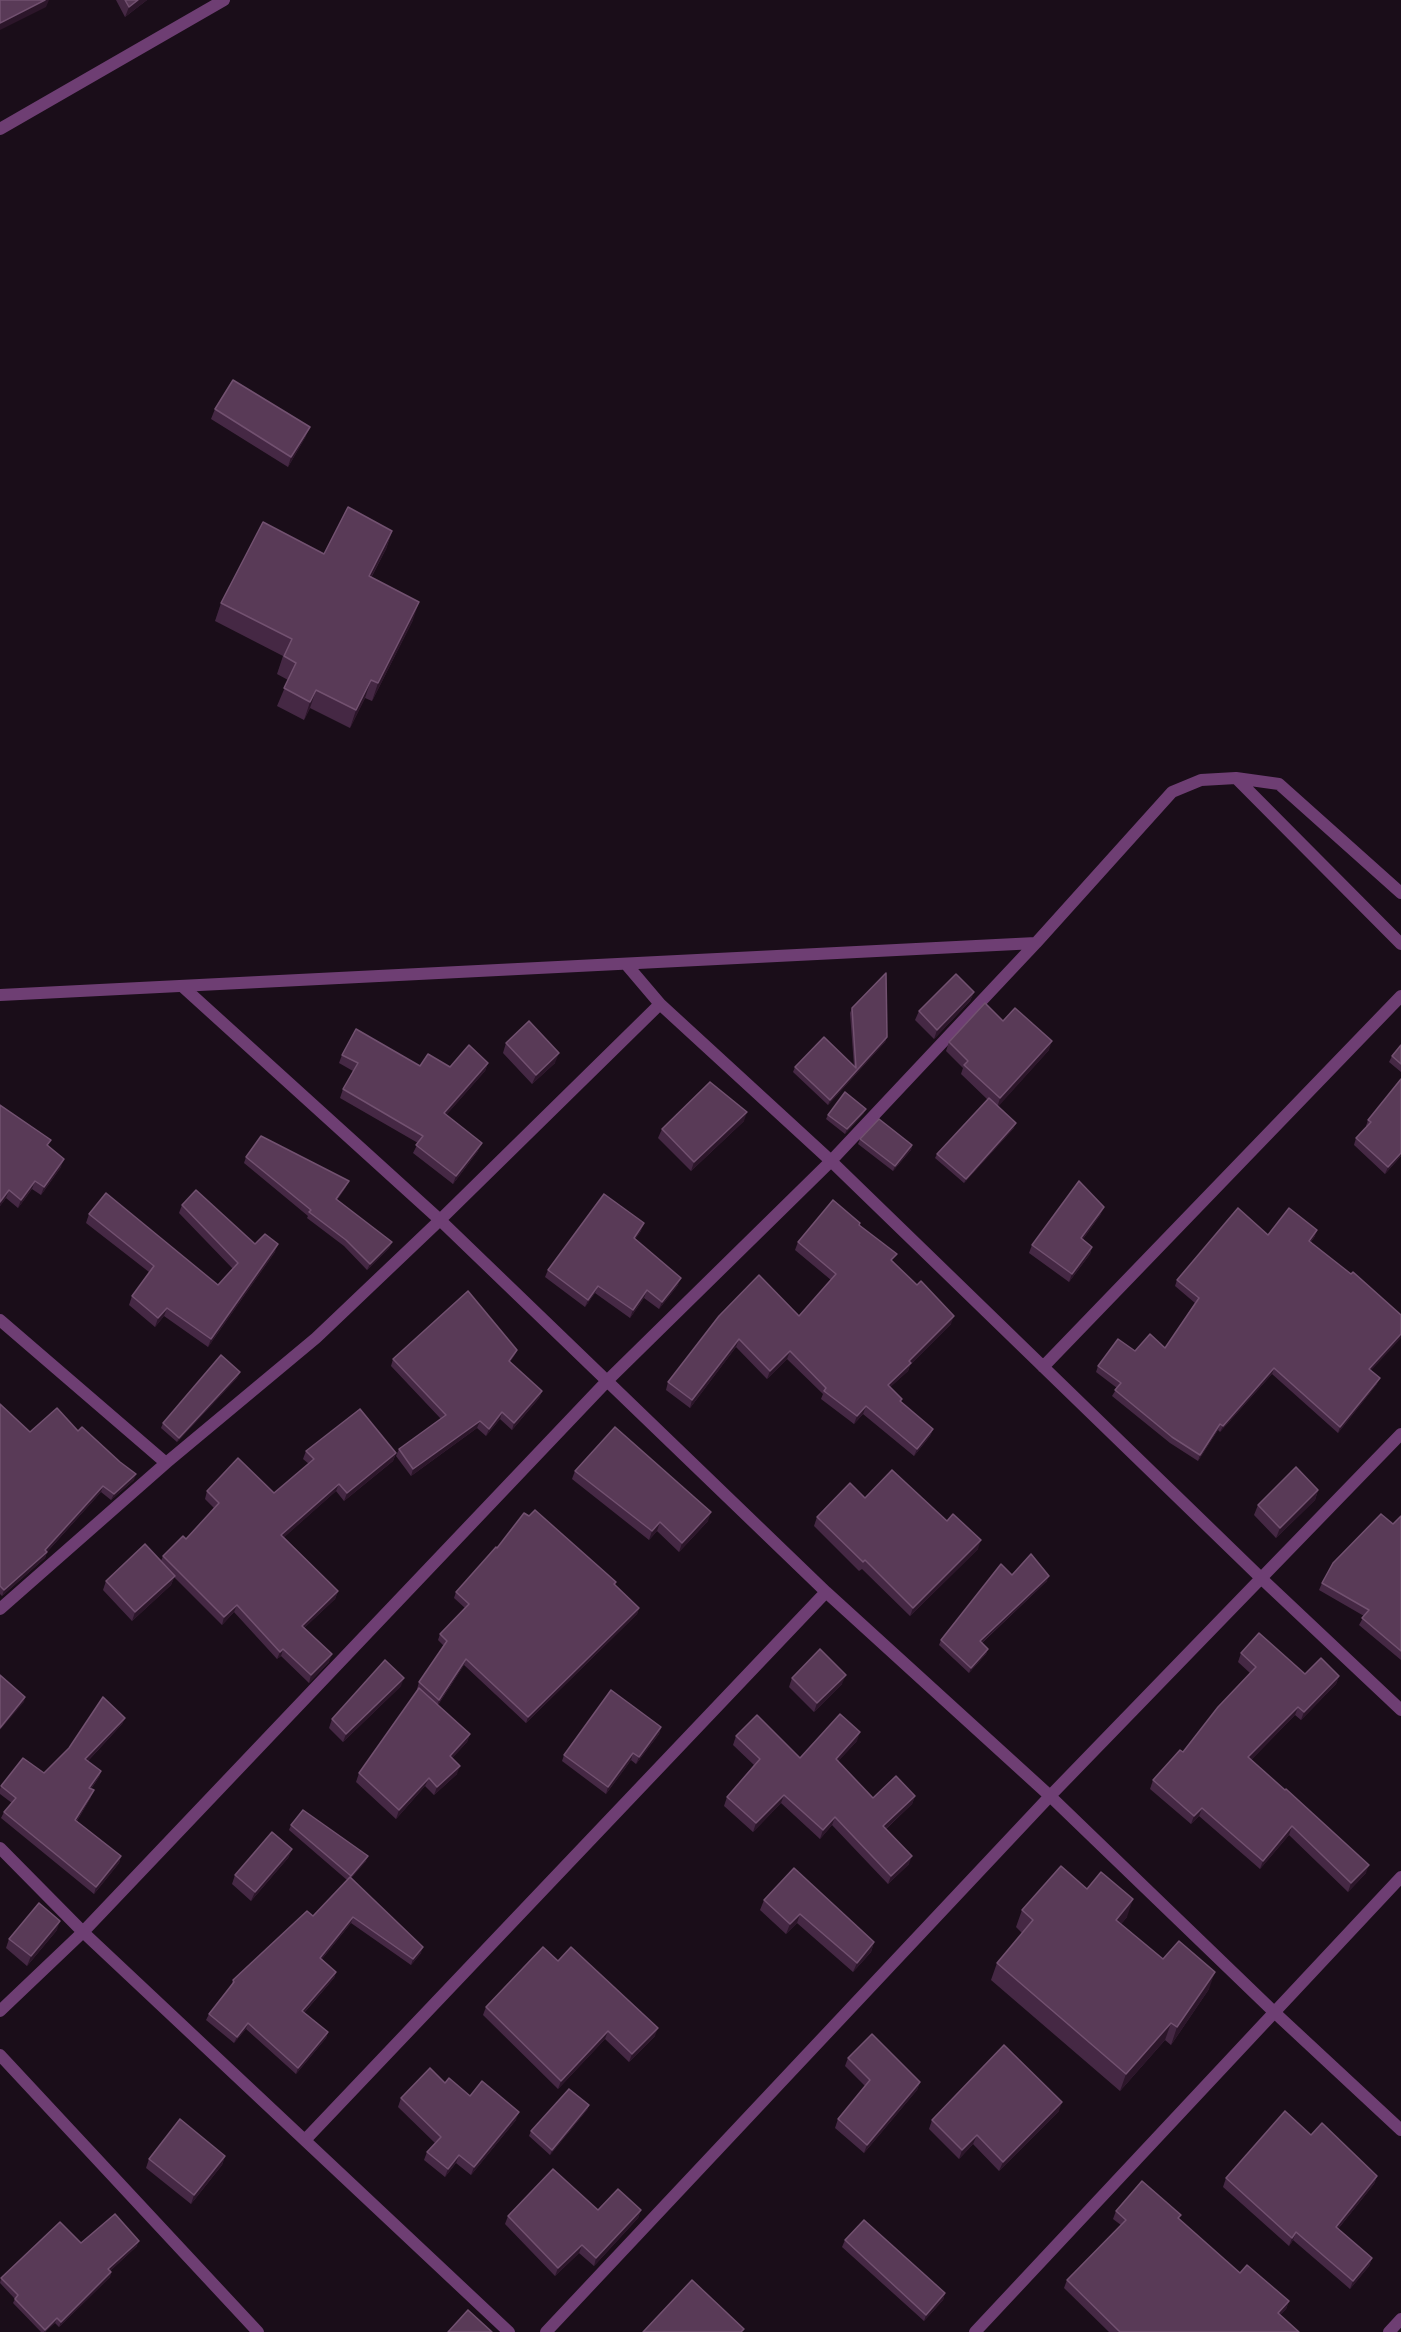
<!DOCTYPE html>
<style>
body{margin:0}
canvas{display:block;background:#1a0d19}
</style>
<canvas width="1401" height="2332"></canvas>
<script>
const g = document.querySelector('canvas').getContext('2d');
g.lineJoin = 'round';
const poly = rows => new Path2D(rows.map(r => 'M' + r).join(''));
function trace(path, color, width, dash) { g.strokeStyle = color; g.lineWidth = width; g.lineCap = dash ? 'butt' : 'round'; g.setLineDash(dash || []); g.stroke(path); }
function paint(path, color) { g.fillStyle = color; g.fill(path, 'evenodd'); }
trace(poly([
 [0,129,224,0],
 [1236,778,1279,784,1401,893],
 [1036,943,1172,792,1201,780,1236,778,1401,944],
 [626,964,660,1004,831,1161,1262,1579,1401,1710],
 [182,986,440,1220,826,1592,1050,1796,1273,2011,1401,2130],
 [0,995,1036,943,831,1161,608,1380,83,1932,0,2011],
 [0,1320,166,1463],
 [1043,1367,1401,996],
 [0,1609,166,1463,316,1338,440,1220,660,1004],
 [0,1848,83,1932,509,2332],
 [0,2055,258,2332],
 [305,2140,826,1592],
 [546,2332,1050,1796,1401,1434],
 [975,2332,1401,1877],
 [1389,2332,1401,2319]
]), '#6e3e73', 12);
paint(poly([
 [116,0,147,0,125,17],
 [215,409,306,436,288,467,211,419],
 [392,531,386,549,371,578,413,620,372,701,365,698,350,728,310,708,304,720,277,706,288,680,277,674,283,656,215,621,221,603,324,554],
 [974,992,970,1001,934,1039,915,1020,919,1011],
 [852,1008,887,1037,885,1042,828,1105,793,1072,795,1067,854,1066,850,1013],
 [1003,1021,1049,1050,998,1106,1014,1128,964,1183,935,1158,937,1154,988,1100,961,1074,963,1068,946,1051,949,1042],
 [506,1043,555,1063,532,1084,503,1053],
 [1401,1045,1401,1072,1389,1062,1392,1056],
 [342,1055,420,1066,450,1067,488,1063,485,1071,446,1115,478,1151,453,1184,413,1153,418,1143,340,1098,343,1089,353,1071,339,1063],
 [1401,1079,1401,1156,1385,1174,1354,1145,1356,1138,1367,1127,1366,1126,1368,1120],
 [0,1105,49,1146,61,1167,41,1195,32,1189,18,1208,6,1198,0,1206],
 [864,1113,845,1134,826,1119,828,1115],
 [744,1121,691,1171,658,1138,662,1129],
 [860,1139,912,1145,911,1150,893,1171,858,1144],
 [246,1157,346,1187,337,1200,392,1242,389,1248,367,1270,344,1246,307,1218,308,1216,244,1163],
 [182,1205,255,1244,275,1252,208,1347,164,1316,155,1327,129,1305,132,1296,149,1272,86,1223,89,1214,218,1285,233,1269,179,1213],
 [1101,1214,1083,1239,1092,1247,1090,1254,1069,1282,1029,1253,1032,1245],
 [860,1223,859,1225,951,1324,910,1365,908,1371,890,1387,902,1399,901,1402,933,1429,930,1436,914,1456,863,1414,854,1424,821,1399,823,1394,787,1359,767,1379,736,1347,690,1408,666,1390,668,1382,719,1316,799,1316,831,1280,795,1250,798,1242],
 [641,1231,635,1239,678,1285,659,1309,644,1298,630,1318,595,1293,585,1307,545,1277,548,1270],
 [1268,1235,1315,1236,1311,1242,1377,1384,1338,1433,1272,1374,1220,1432,1218,1430,1198,1461,1170,1443,1112,1396,1117,1388,1096,1372,1098,1366,1135,1351,1165,1348,1195,1303,1175,1286,1177,1280],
 [517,1350,514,1356,510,1362,542,1391,539,1398,512,1430,500,1419,486,1436,477,1428,411,1476,396,1456,399,1449,441,1419,391,1366,393,1359],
 [238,1377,177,1442,161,1428,163,1423],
 [0,1404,30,1432,78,1431,134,1480,111,1500,101,1492,47,1552,45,1558,2,1596,0,1594],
 [306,1451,396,1453,393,1461,344,1501,336,1491,284,1537,338,1591,335,1599,304,1628,329,1662,309,1683,281,1656,277,1659,234,1612,222,1625,174,1577,171,1585,132,1621,103,1590,106,1581,161,1561,163,1556,186,1539,214,1508,205,1499,207,1491,274,1493,309,1464,303,1459],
 [575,1471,708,1521,679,1552,657,1531,649,1540,572,1479],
 [1318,1490,1315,1500,1276,1538,1254,1515,1258,1505],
 [865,1498,978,1549,910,1616,862,1569,859,1571,814,1526,817,1517],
 [1401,1516,1401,1660,1359,1625,1364,1616,1319,1590,1322,1583,1393,1524],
 [497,1548,616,1582,615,1585,639,1608,637,1614,526,1723,464,1665,438,1705,470,1734,467,1742,452,1758,457,1774,434,1795,425,1786,396,1819,356,1782,359,1773,418,1690,417,1689,419,1682,444,1646,438,1640,440,1634,465,1608,454,1598,456,1592],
 [1012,1575,1047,1581,982,1643,988,1649,986,1654,969,1673,939,1645,941,1640],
 [1241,1653,1305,1674,1339,1676,1336,1684,1301,1720,1295,1715,1251,1760,1366,1873,1348,1892,1289,1835,1260,1869,1199,1816,1191,1824,1150,1789,1153,1780,1183,1752,1250,1673,1238,1662],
 [792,1678,842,1684,814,1712,789,1687],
 [401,1686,343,1742,329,1728,332,1719],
 [125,1718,122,1724,88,1761,101,1771,99,1777,91,1789,91,1797,77,1821,121,1856,119,1863,94,1894,1,1818,4,1812,12,1803,0,1794,0,1789,1,1786,44,1773],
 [661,1727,659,1734,636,1764,631,1760,606,1794,562,1761,564,1755],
 [736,1736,800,1758,857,1741,838,1761,873,1798,915,1796,912,1804,886,1829,909,1864,888,1884,832,1825,820,1839,781,1803,753,1832,724,1806,727,1797,754,1765,733,1745],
 [291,1825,366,1861,351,1878,421,1953,411,1965,351,1923,322,1959,336,1972,334,1978,304,2013,328,2032,326,2038,296,2074,246,2029,234,2043,206,2020,209,2014,231,1986,233,1980,313,1916,347,1880,289,1830],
 [292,1849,288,1858,251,1901,232,1884,235,1875],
 [1087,1889,1127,1917,1121,1924,1163,1959,1209,1989,1171,2045,1165,2040,1120,2091,991,1980,997,1963,1022,1933,1016,1927,1022,1910],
 [764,1900,874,1942,871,1952,853,1972,797,1923,786,1934,760,1910],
 [57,1930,27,1966,6,1948,9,1939],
 [558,1961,655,2036,629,2062,605,2039,558,2089,483,2015,486,2007],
 [848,2058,920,2082,917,2090,864,2153,835,2128,838,2119,865,2086,845,2066],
 [445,2083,516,2120,471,2175,456,2163,445,2177,424,2160,427,2152,435,2143,398,2107,401,2098],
 [589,2105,587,2110,550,2155,529,2136,531,2131],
 [1059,2111,999,2171,973,2144,959,2159,929,2129,932,2120],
 [1311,2135,1377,2176,1374,2184,1338,2229,1372,2258,1369,2266,1350,2289,1293,2240,1289,2246,1223,2187,1226,2178],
 [225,2156,222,2165,191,2204,146,2168,149,2159],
 [598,2210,641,2210,638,2218,594,2266,579,2253,555,2276,505,2224,508,2216],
 [1116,2211,1179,2219,1240,2273,1289,2301,1286,2309,1280,2315,1299,2332,1109,2332,1064,2288,1067,2280,1121,2225,1113,2219],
 [845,2240,945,2293,943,2300,924,2321,842,2247],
 [81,2243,137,2246,110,2271,111,2272,110,2277,59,2327,55,2323,45,2332,41,2332,13,2303,15,2299,0,2283,1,2278]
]), '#452844');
paint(poly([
 [45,0,49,0,46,7,0,30,0,23],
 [138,0,147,0,125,17,129,7],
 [310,427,306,436,288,467,291,457],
 [392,531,386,549,362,594,369,576],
 [419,602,413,620,372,701,378,683],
 [371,680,365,698,350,728,356,710],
 [316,690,310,708,304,720,310,702],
 [974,992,970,1001,934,1039,937,1030],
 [887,1037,885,1042,828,1105,830,1100],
 [1052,1041,1049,1050,997,1108,1000,1098],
 [559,1053,555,1063,532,1084,536,1075],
 [488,1063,485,1071,441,1121,444,1113],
 [866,1109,864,1113,845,1134,847,1129],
 [747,1112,744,1121,691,1171,694,1162],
 [1016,1123,1014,1128,964,1183,966,1179],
 [482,1143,478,1151,453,1184,456,1176],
 [912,1145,911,1150,893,1171,895,1166],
 [1401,1153,1401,1156,1385,1174,1388,1167],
 [64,1159,61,1167,41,1195,44,1187],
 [35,1181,32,1189,18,1208,21,1200],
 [349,1181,346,1187,333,1205,336,1199],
 [9,1190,6,1198,0,1206,0,1202],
 [1104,1207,1101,1214,1078,1246,1081,1238],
 [644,1223,641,1231,631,1246,634,1238],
 [1317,1230,1315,1236,1307,1247,1309,1241],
 [392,1242,389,1248,367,1270,370,1264],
 [278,1244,275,1252,208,1347,211,1339],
 [1092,1247,1090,1254,1069,1282,1072,1274],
 [681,1278,678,1285,659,1309,662,1302],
 [598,1286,595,1293,585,1307,588,1300],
 [647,1290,644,1298,630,1318,633,1310],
 [167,1308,164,1316,155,1327,158,1318],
 [954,1316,951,1324,910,1365,908,1371,885,1392,888,1385,909,1361],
 [1401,1334,1401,1338,1367,1375,1369,1369],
 [739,1339,736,1347,690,1408,692,1400],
 [517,1350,514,1356,506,1368,509,1361],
 [790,1351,787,1359,767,1379,770,1371],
 [1274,1368,1272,1374,1220,1432,1223,1426],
 [240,1372,238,1377,177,1442,179,1438],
 [1380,1378,1377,1384,1338,1433,1340,1427],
 [542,1391,539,1398,512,1430,514,1423],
 [866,1406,863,1414,854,1424,857,1416],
 [502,1412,500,1419,486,1436,489,1429],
 [480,1421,477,1428,411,1476,413,1469],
 [1220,1424,1218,1430,1198,1461,1200,1455],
 [933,1429,930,1436,914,1456,917,1449],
 [396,1453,393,1461,344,1501,347,1493],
 [136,1474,134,1480,111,1500,114,1494],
 [339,1484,336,1491,279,1542,281,1535],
 [103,1486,101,1492,45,1554,47,1552,45,1558,2,1596,4,1590,45,1550],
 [1318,1490,1315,1500,1276,1538,1280,1528],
 [711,1512,708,1521,679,1552,682,1543],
 [660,1522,657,1531,649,1540,652,1531],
 [981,1540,978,1549,910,1616,913,1608],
 [175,1576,171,1585,132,1621,135,1612],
 [1049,1576,1047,1581,978,1646,980,1641],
 [338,1591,335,1599,299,1633,302,1626],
 [237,1605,234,1612,222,1625,224,1617],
 [639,1608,637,1614,526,1723,528,1717],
 [283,1649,281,1656,277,1659,280,1652],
 [988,1649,986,1654,969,1673,971,1668],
 [332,1654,329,1662,309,1683,311,1675],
 [466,1659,464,1665,437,1706,439,1700],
 [846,1675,842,1684,814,1712,817,1703],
 [1339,1676,1336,1684,1301,1720,1304,1712],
 [404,1678,401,1686,343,1742,346,1734],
 [25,1697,24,1702,0,1730,0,1728],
 [1298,1707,1295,1715,1245,1766,1248,1757],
 [125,1718,122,1724,83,1766,85,1759],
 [661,1727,659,1734,636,1764,639,1757],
 [860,1732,857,1741,833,1767,836,1759],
 [470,1734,467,1742,447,1764,450,1756],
 [633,1753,631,1760,606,1794,608,1787],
 [460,1766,457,1774,434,1795,437,1787],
 [101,1771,99,1777,87,1794,89,1788],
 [429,1778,425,1786,396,1819,399,1810],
 [94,1790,91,1797,73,1827,75,1820],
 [784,1795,781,1803,753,1832,756,1823],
 [915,1796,912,1804,880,1834,883,1826],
 [1202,1808,1199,1816,1191,1824,1194,1816],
 [835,1817,832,1825,820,1839,823,1830],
 [1292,1826,1289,1835,1260,1869,1263,1861],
 [292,1849,288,1858,251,1901,255,1892],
 [121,1856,119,1863,94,1894,96,1887],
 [368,1856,366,1861,349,1881,351,1876],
 [912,1856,909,1864,888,1884,891,1876],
 [1369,1865,1366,1873,1348,1892,1351,1883],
 [1133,1899,1127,1917,1110,1937,1116,1920],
 [800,1914,797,1923,786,1934,790,1924],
 [353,1917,351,1923,318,1964,320,1958],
 [60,1921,57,1930,27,1966,31,1956],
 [874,1942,871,1952,853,1972,857,1963],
 [423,1947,421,1953,411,1965,413,1959],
 [336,1972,334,1978,300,2017,302,2011],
 [1215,1972,1209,1989,1171,2045,1177,2027],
 [248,2023,246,2029,234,2043,237,2037],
 [1171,2023,1165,2040,1120,2091,1126,2074],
 [658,2028,655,2036,629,2062,632,2054],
 [608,2031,605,2039,558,2089,561,2081],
 [328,2032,326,2038,296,2074,298,2068],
 [920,2082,917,2090,864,2153,867,2145],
 [1062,2102,1059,2111,999,2171,1003,2162],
 [589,2105,587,2110,550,2155,552,2150],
 [519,2112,516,2120,471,2175,474,2167],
 [977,2135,973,2144,959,2159,962,2150],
 [459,2155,456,2163,445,2177,448,2169],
 [225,2156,222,2165,191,2204,194,2195],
 [1377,2176,1374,2184,1333,2235,1336,2227],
 [641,2210,638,2218,594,2266,596,2258],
 [1296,2232,1293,2240,1289,2246,1292,2238],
 [139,2241,137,2246,107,2274,108,2269],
 [582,2245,579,2253,555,2276,558,2268],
 [1372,2258,1369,2266,1350,2289,1353,2281],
 [111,2272,110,2277,59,2327,61,2322],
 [945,2293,943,2300,924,2321,926,2315],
 [1289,2301,1286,2309,1275,2321,1278,2313],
 [57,2318,55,2323,45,2332,44,2332,45,2330]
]), '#2c162a');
const building = poly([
 [0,0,45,0,0,23,0,0],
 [125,0,138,0,129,7,125,0],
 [233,380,310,427,291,457,215,409,233,380],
 [348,507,392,531,369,576,419,602,378,683,371,680,356,710,316,690,310,702,284,688,296,663,284,656,292,639,221,603,263,522,324,554,348,507],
 [886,973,887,1037,830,1100,795,1067,824,1037,856,1068,852,1008,886,973],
 [956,974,974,992,937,1030,919,1011,956,974],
 [985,1003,1003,1021,1015,1008,1052,1041,1000,1098,964,1065,968,1061,949,1042,985,1003],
 [529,1021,559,1053,536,1075,506,1043,529,1021],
 [356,1029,420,1066,428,1054,450,1067,469,1045,488,1063,444,1113,482,1143,456,1176,416,1145,423,1136,343,1089,358,1063,342,1055,356,1029],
 [1401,1045,1401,1064,1392,1056,1401,1045],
 [1401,1079,1401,1153,1388,1167,1356,1138,1371,1122,1368,1120,1401,1079],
 [710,1082,747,1112,694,1162,662,1129,710,1082],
 [845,1092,866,1109,847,1129,828,1115,845,1092],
 [989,1098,1016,1123,966,1179,937,1154,989,1098],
 [0,1105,51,1140,47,1145,64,1159,44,1187,35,1181,21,1200,9,1190,0,1202,0,1105],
 [879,1119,912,1145,895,1166,860,1139,879,1119],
 [261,1136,349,1181,336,1199,392,1242,370,1264,346,1240,309,1212,311,1210,246,1157,261,1136],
 [1079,1181,1104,1207,1081,1238,1092,1247,1072,1274,1032,1245,1079,1181],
 [196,1190,255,1244,265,1234,278,1244,211,1339,167,1308,158,1318,132,1296,154,1266,89,1214,106,1193,218,1285,238,1263,182,1205,196,1190],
 [604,1194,644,1223,634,1238,681,1278,662,1302,647,1290,633,1310,598,1286,588,1300,548,1270,604,1194],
 [833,1200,860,1223,859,1225,897,1254,891,1260,917,1285,921,1281,954,1316,909,1361,911,1363,888,1385,902,1399,900,1401,933,1429,917,1449,866,1406,857,1416,824,1391,826,1388,790,1351,770,1371,739,1339,692,1400,668,1382,719,1316,759,1275,799,1316,836,1274,798,1242,833,1200],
 [1238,1208,1268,1235,1289,1208,1317,1230,1309,1241,1351,1274,1353,1272,1401,1315,1401,1334,1369,1369,1380,1378,1340,1427,1274,1368,1223,1426,1220,1424,1200,1455,1172,1437,1115,1390,1121,1383,1098,1366,1118,1339,1135,1351,1150,1334,1165,1348,1199,1298,1177,1280,1238,1208],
 [468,1291,517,1350,509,1361,542,1391,514,1423,502,1412,489,1429,480,1421,413,1469,399,1449,446,1415,393,1359,468,1291],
 [221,1355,240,1372,179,1438,163,1423,221,1355],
 [0,1404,30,1432,57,1408,78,1431,82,1427,120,1462,136,1474,114,1494,103,1486,45,1550,47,1552,4,1590,0,1586,0,1404],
 [360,1409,396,1453,347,1493,339,1484,281,1535,338,1591,302,1626,332,1654,311,1675,283,1649,280,1652,237,1605,224,1617,163,1556,183,1536,186,1539,219,1503,207,1491,238,1458,274,1493,314,1459,306,1451,360,1409],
 [615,1427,711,1512,682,1543,660,1522,652,1531,575,1471,615,1427],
 [1296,1467,1318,1490,1280,1528,1258,1505,1296,1467],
 [892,1470,947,1521,953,1514,981,1540,913,1608,865,1560,863,1562,817,1517,850,1483,865,1498,892,1470],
 [535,1510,616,1582,614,1584,639,1608,528,1717,466,1659,439,1700,419,1682,447,1641,440,1634,469,1604,456,1592,496,1547,497,1548,524,1513,529,1516,535,1510],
 [1381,1514,1393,1524,1401,1516,1401,1651,1362,1618,1369,1610,1322,1583,1333,1563,1381,1514],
 [145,1544,175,1576,135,1612,106,1581,145,1544],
 [1031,1554,1049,1576,980,1641,988,1649,971,1668,941,1640,1001,1564,1012,1575,1031,1554],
 [1259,1633,1305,1674,1321,1658,1339,1676,1304,1712,1298,1707,1248,1757,1285,1790,1286,1789,1369,1865,1351,1883,1292,1826,1263,1861,1202,1808,1194,1816,1153,1780,1180,1750,1183,1752,1218,1707,1256,1667,1241,1653,1259,1633],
 [820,1649,846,1675,817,1703,792,1678,820,1649],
 [385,1660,404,1678,346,1734,332,1719,385,1660],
 [0,1675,25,1697,0,1728,0,1675],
 [419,1688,470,1734,450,1756,460,1766,437,1787,429,1778,399,1810,359,1773,419,1688],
 [611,1690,661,1727,639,1757,633,1753,608,1787,564,1755,611,1690],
 [103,1697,125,1718,85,1759,101,1771,89,1788,94,1790,75,1820,121,1856,96,1887,4,1812,16,1798,1,1786,23,1758,44,1773,69,1748,103,1697],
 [840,1714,860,1732,836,1759,873,1798,896,1776,915,1796,883,1826,912,1856,891,1876,835,1817,823,1830,784,1795,756,1823,727,1797,760,1759,736,1736,757,1715,800,1758,840,1714],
 [303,1810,368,1856,351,1876,291,1825,303,1810],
 [272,1832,292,1849,255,1892,235,1875,272,1832],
 [1061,1866,1087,1889,1101,1872,1133,1899,1116,1920,1163,1959,1179,1941,1215,1972,1177,2027,1171,2023,1126,2074,997,1963,1033,1920,1022,1910,1061,1866],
 [794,1868,874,1942,857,1963,800,1914,790,1924,764,1900,794,1868],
 [350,1877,423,1947,413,1959,353,1917,320,1958,336,1972,302,2011,328,2032,298,2068,248,2023,237,2037,209,2014,234,1982,233,1980,307,1911,313,1916,350,1877],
 [39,1903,60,1921,31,1956,9,1939,39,1903],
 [543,1947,558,1961,571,1947,658,2028,632,2054,608,2031,561,2081,486,2007,543,1947],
 [872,2034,920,2082,867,2145,838,2119,870,2080,848,2058,872,2034],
 [1004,2045,1062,2102,1003,2162,977,2135,962,2150,932,2120,1004,2045],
 [430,2068,445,2083,449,2078,470,2096,482,2081,519,2112,474,2167,459,2155,448,2169,427,2152,441,2137,401,2098,430,2068],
 [569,2089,589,2105,552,2150,531,2131,569,2089],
 [1285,2111,1311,2135,1322,2123,1377,2176,1336,2227,1372,2258,1353,2281,1296,2232,1292,2238,1226,2178,1285,2111],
 [180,2119,225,2156,194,2195,149,2159,180,2119],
 [553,2169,598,2210,618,2189,641,2210,596,2258,582,2245,558,2268,508,2216,553,2169],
 [1142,2181,1181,2215,1178,2218,1240,2273,1247,2265,1289,2301,1278,2313,1299,2332,1120,2332,1067,2280,1126,2220,1116,2211,1142,2181],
 [115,2214,139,2241,108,2269,111,2272,61,2322,57,2318,45,2330,15,2299,18,2295,1,2278,60,2222,81,2243,115,2214],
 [864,2220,945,2293,926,2315,845,2240,864,2220],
 [692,2280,744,2329,741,2332,643,2332,692,2280],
 [468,2310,492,2332,448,2332,468,2310]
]);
paint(building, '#593a57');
trace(building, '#725170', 1.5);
</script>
